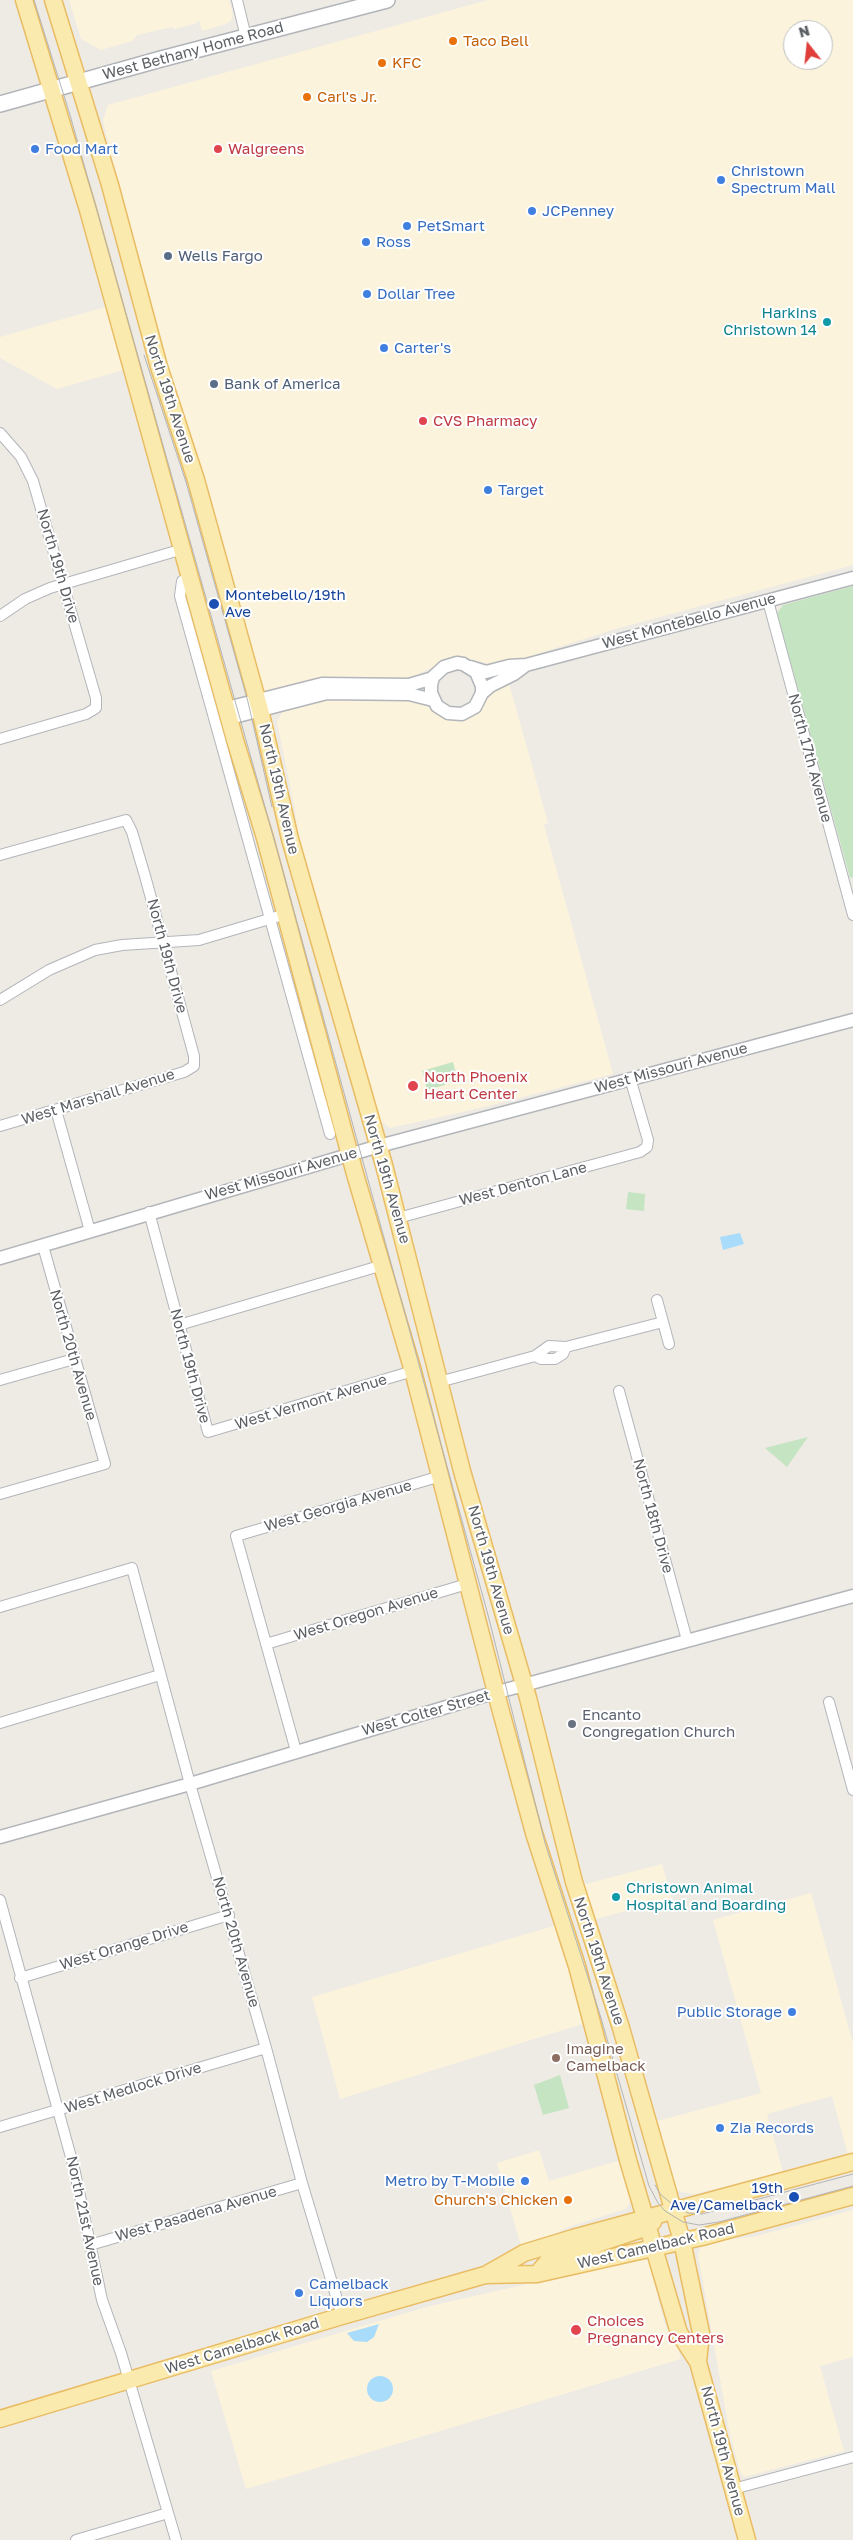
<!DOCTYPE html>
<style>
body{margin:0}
#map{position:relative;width:853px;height:2540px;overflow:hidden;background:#eeebe5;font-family:"Golos Text",sans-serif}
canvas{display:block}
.north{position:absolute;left:783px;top:20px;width:50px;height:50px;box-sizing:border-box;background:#fff;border:1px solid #bebfc1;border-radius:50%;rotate:344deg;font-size:14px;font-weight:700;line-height:20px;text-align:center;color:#5c6064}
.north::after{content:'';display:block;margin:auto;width:18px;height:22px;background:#df3e3a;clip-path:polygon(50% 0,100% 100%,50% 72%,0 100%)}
</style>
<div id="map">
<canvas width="853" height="2540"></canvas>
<div class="north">N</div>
</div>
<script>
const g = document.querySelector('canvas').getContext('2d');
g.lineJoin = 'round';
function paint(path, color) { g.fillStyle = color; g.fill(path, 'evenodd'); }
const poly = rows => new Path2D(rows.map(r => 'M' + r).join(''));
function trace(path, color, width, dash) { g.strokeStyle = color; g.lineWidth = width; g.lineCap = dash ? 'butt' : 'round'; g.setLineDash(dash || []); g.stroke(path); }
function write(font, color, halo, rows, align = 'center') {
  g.font = font + ' "Golos Text",sans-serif'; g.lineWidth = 4; g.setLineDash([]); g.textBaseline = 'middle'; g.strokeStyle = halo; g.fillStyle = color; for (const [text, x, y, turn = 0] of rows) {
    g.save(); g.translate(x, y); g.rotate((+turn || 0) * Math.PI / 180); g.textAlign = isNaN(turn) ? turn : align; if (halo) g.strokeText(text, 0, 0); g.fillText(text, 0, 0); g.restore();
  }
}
paint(poly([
 [69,0,229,0,233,15,231,21,226,24,202,31,199,20,197,23,175,29,172,27,137,35,132,41,101,50,81,39],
 [488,0,853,0,853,565,615,629,500,666,468,659,428,669,405,681,329,677,260,693,150,326,103,120,108,105],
 [793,30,823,30,823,60,793,60],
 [109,306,127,369,57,389,0,358,0,337],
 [508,680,548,823,544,825,613,1074,476,1109,390,1128,379,1120,298,838,295,810,277,722,283,710,306,700,396,696,419,701,455,720,472,716,495,688],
 [662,1864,672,1899,592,1920,582,1885],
 [811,1893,853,2043,853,2154,848,2155,832,2096,767,2114,783,2172,694,2194,681,2192,675,2188,654,2122,761,2093,713,1920],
 [557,1925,589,2022,340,2099,312,1997],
 [539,2150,549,2181,621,2160,631,2200,626,2209,565,2228,551,2237,521,2246,497,2163],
 [853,2210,853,2357,820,2366,844,2451,744,2477,740,2471,730,2435,698,2255,701,2246,709,2241,753,2237],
 [642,2258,649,2261,654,2267,658,2299,665,2325,676,2342,681,2359,246,2489,211,2371,430,2306]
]), '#fcf3dc');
paint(poly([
 [853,586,853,877,850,878,777,613,783,605],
 [453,1062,458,1081,453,1082,452,1079,445,1082,445,1085,427,1090,422,1071],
 [628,1192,645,1194,644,1211,626,1209],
 [808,1437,787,1467,765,1448],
 [560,2075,569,2108,543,2115,534,2085]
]), '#c4e4c2');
paint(poly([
 [740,1233,744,1244,723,1250,720,1237],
 [379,2324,374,2337,367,2342,354,2341,347,2333],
 '367 2389a13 13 0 1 1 26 0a13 13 0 1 1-26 0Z'
]), '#a9dbfa');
const minor = poly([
 [237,0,246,37],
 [0,433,21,457,33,481,96,698,96,708,86,714,0,739],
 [191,577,182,581,180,596,330,1134],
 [768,601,853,915],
 [0,616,25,599,50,588,183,549],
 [0,855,126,820,132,832,145,876,194,1056,194,1066,184,1072,0,1126],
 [0,1000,49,970,95,950,122,945,199,940,286,914],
 [56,1110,90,1231],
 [149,1212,208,1432,413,1371],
 [398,1218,640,1152,647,1147,648,1140,630,1078],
 [657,1300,669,1344],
 [179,1325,383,1265],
 [535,1356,541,1359,555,1359,563,1354,566,1347],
 [0,1380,74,1359],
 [439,1382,535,1356,549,1346,566,1347,663,1322],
 [619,1391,687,1640],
 [0,1494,105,1464,43,1246],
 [0,1607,132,1568,190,1784,266,2048,302,2183,342,2316],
 [266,1644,467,1584],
 [829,1702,853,1790],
 [0,1723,160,1675],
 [296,1751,236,1536,441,1476],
 [0,1900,74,2168,102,2300,121,2353,176,2540],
 [20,1978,229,1915],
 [0,2127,266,2048],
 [90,2245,302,2183],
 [733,2489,853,2457],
 [76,2540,168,2513]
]);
const tertiary = poly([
 [470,667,486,672,509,666,526,665,853,578],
 [482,693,482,686,476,672,463,664,457,663,444,667,433,677,431,685,431,693,437,706,448,713,462,714,475,707,482,693,490,686,514,674,526,665],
 [227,708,322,684,409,685,433,678],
 [230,718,327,693,409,694,433,700],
 [0,1258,379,1146,853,1020],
 [0,1837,190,1784,483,1696,853,1596]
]);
const secondary = poly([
 [0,104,161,59,387,0]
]);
const primary = poly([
 [24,0,88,210,235,740,265,838,355,1174,413,1371,500,1708,534,1833,577,1966,628,2160,679,2333,698,2362],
 [53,0,110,185,159,367,196,480,260,710,290,839,384,1165,462,1471,528,1698,574,1882,621,2028,682,2241,701,2333,698,2362,747,2540],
 [487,2274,524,2253,573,2238,853,2162],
 [537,2274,549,2260,642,2229,653,2222],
 [0,2419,342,2316,485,2275,537,2274,702,2237,853,2196]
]);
trace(minor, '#b2b5b9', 12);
trace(tertiary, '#b2b5b9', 15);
trace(secondary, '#b1b4b9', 18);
trace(primary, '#e9bc63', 19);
trace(minor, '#fff', 10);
trace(tertiary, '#fff', 12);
trace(secondary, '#fff', 15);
trace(primary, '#faeaad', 16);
trace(poly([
 [34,0,70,115,279,857,488,1615,545,1843,601,2018,649,2186,658,2203,665,2211,683,2222,699,2225,719,2222,853,2186],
 [144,355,186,482,248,702,272,807],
 [655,2185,660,2194,677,2208,688,2213,702,2214,853,2174]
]), '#b3b4b4', 1);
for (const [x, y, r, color] of [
 [453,41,5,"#e8710a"],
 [382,63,5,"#e8710a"],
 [307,97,5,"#e8710a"],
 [35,149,5,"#3f7fe0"],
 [218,149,5,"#e0444e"],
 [721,180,5,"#3f7fe0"],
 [532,211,5,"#3f7fe0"],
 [407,226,5,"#3f7fe0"],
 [366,242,5,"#3f7fe0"],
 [168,256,5,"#5c6f8a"],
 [367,294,5,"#3f7fe0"],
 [827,322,5,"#0f9aa8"],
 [384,348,5,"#3f7fe0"],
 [214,384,5,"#5c6f8a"],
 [423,421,5,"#e0444e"],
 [488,490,5,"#3f7fe0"],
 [214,604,6,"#1a4fb4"],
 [413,1086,6,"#e0444e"],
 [572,1724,5,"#6b7280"],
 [616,1897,5,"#0f9aa8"],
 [792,2012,5,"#3f7fe0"],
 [556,2058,5,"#8d6e63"],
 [720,2128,5,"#3f7fe0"],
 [525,2181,5,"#3f7fe0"],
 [794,2197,6,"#1a4fb4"],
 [568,2200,5,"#e8710a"],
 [299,2293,5,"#3f7fe0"],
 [576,2330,6,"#e0444e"]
]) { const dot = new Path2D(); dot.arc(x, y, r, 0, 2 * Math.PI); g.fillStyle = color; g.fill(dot); trace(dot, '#fff', 2); }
write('15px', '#c56008', '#fff', [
 ["Taco Bell",463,41],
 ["KFC",392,63],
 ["Carl's Jr.",317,97],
 ["Church's Chicken",558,2200,"right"]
], 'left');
write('15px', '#5c6064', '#fff', [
 ["West Bethany Home Road",193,51,-15],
 ["North 19th Avenue",170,399,72],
 ["North 19th Drive",58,566,74],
 ["West Montebello Avenue",689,621,-15],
 ["North 17th Avenue",810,758,75],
 ["North 19th Avenue",279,789,77],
 ["North 19th Drive",167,956,75],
 ["West Missouri Avenue",671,1068,-15],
 ["West Marshall Avenue",98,1097,-17],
 ["West Missouri Avenue",281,1174,-16],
 ["North 19th Avenue",387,1179,74],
 ["West Denton Lane",523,1184,-15],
 ["North 20th Avenue",73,1355,74],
 ["North 19th Drive",190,1366,75],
 ["West Vermont Avenue",311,1402,-17],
 ["West Georgia Avenue",338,1506,-16],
 ["North 18th Drive",653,1516,75],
 ["North 19th Avenue",491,1570,74],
 ["West Oregon Avenue",366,1614,-17],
 ["West Colter Street",426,1713,-16],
 ["North 20th Avenue",236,1942,74],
 ["West Orange Drive",124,1946,-17],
 ["North 19th Avenue",599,1961,72],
 ["West Medlock Drive",133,2088,-17],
 ["West Pasadena Avenue",196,2214,-16],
 ["North 21st Avenue",85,2221,78],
 ["West Camelback Road",656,2246,-13],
 ["West Camelback Road",242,2346,-17],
 ["North 19th Avenue",723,2451,75]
]);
write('15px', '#366cbe', '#fff', [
 ["Food Mart",45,149],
 ["Christown",731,171],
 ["Spectrum Mall",731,188],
 ["JCPenney",542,211],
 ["PetSmart",417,226],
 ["Ross",376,242],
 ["Dollar Tree",377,294],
 ["Carter's",394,348],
 ["Target",498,490],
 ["Public Storage",782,2012,"right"],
 ["Zia Records",730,2128],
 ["Metro by T-Mobile",515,2181,"right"],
 ["Camelback",309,2284],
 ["Liquors",309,2301]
], 'left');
write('15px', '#be3a42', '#fff', [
 ["Walgreens",228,149],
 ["CVS Pharmacy",433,421],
 ["North Phoenix",424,1077],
 ["Heart Center",424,1094],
 ["Choices",587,2321],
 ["Pregnancy Centers",587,2338]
], 'left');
write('15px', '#4e5e75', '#fff', [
 ["Wells Fargo",178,256],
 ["Bank of America",224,384]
], 'left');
write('15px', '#0d838f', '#fff', [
 ["Harkins",817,313],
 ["Christown 14",817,330],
 ["Christown Animal",626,1888,"left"],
 ["Hospital and Boarding",626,1905,"left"]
], 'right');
write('15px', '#164399', '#fff', [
 ["Montebello/19th",225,595],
 ["Ave",225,612],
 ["19th",783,2188,"right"],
 ["Ave/Camelback",783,2205,"right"]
], 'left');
write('15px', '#5b616d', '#fff', [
 ["Encanto",582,1715],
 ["Congregation Church",582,1732]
], 'left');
write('15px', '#785e54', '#fff', [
 ["Imagine",566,2049],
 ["Camelback",566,2066]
], 'left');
</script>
